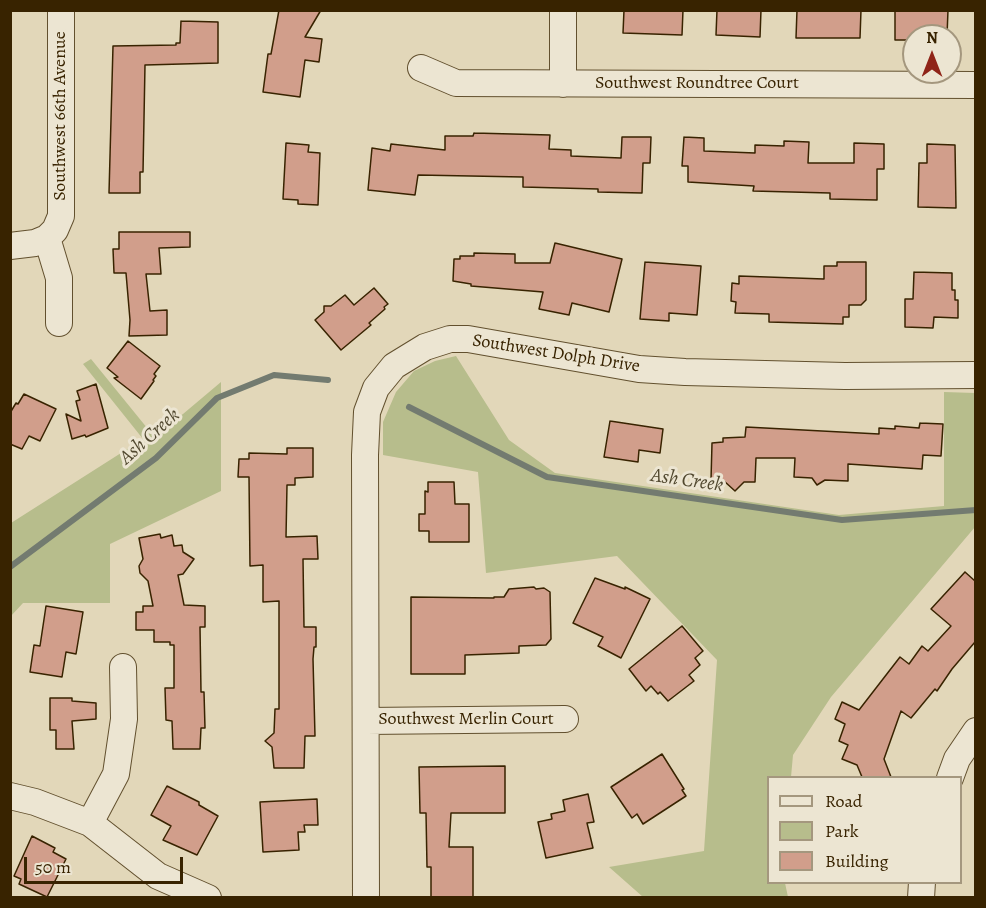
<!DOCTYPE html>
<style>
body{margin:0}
#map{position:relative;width:986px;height:908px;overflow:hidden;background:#e2d7b9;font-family:Alegreya,serif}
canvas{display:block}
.frame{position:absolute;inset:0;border:12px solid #382300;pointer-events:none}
.legend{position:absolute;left:767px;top:776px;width:195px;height:108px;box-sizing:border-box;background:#ece5d2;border:2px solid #a4977e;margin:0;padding:8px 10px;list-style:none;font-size:18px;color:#382300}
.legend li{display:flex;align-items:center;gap:12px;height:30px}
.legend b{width:30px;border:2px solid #a4977e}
.north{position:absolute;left:902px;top:24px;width:60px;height:60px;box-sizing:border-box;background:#ece5d2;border:2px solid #a4977e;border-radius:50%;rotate:0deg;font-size:16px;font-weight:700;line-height:24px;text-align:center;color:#382300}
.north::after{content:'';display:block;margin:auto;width:21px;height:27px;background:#8f2418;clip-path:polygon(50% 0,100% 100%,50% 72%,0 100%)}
.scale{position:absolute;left:24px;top:857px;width:159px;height:27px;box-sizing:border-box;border:3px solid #382300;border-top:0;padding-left:8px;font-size:18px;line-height:21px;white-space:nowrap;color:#382300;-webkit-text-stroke:4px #ece5d2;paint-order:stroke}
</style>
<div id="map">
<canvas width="986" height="908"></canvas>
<div class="frame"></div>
<ul class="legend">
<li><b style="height:8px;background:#ece5d2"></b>Road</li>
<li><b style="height:16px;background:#b7bd8c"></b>Park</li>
<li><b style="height:16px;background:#d19e8b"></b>Building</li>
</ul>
<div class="north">N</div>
<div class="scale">50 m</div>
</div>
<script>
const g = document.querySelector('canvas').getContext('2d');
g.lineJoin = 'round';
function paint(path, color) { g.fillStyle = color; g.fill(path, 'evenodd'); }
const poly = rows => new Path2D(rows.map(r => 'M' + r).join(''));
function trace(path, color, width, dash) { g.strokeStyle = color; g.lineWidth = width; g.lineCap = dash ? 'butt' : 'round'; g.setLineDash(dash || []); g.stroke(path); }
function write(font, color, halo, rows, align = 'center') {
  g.font = font + ' Alegreya,serif'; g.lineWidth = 6; g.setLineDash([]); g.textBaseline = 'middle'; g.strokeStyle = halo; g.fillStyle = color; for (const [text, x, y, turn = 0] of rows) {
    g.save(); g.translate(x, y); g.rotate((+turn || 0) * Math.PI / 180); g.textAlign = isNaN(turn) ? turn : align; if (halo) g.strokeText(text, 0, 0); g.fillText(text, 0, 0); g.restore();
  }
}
paint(poly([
 [456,356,509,440,555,473,839,515,944,506,944,392,975,393,975,527,831,697,793,755,791,777,768,778,768,882,785,883,788,897,643,897,609,867,704,851,717,660,617,556,486,573,478,472,383,455,383,422,396,392,414,371,435,361],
 [91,359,152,434,183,414,221,382,221,491,110,544,110,603,23,603,11,616,11,523,143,439,83,364]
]), '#b7bd8c');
trace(poly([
 [409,407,547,477,842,520,976,510],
 [10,567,156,458,217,398,274,375,328,380]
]), '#737b70', 6);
const building = poly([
 [279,10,321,10,305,37,322,39,319,62,305,60,300,97,263,92,268,54,271,54,279,10],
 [624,10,683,10,682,35,623,33,624,10],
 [717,10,761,10,760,37,716,35,717,10],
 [797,10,861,10,860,38,796,38,797,10],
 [895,10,948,10,947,36,914,36,914,40,895,40,895,10],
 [181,21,218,22,218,63,145,65,143,172,140,172,140,193,109,193,113,46,176,45,176,43,180,43,181,21],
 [474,133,550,135,549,149,571,150,571,156,621,158,622,137,651,137,650,163,643,163,642,193,598,192,598,189,523,187,523,177,418,175,415,195,368,190,372,148,390,151,391,144,445,150,445,136,473,136,474,133],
 [684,137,704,138,704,151,755,153,755,145,784,146,784,141,809,142,808,163,854,163,854,143,884,144,884,169,877,169,877,200,830,199,830,193,753,191,754,186,688,182,688,166,682,166,684,137],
 [286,143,309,145,308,152,320,153,318,205,298,204,298,200,283,199,286,143],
 [927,144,955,145,956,208,918,207,919,163,927,163,927,144],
 [119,232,190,232,190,247,159,248,161,274,146,274,150,311,167,310,167,335,129,336,130,320,126,273,114,273,113,249,119,249,119,232],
 [555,243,622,259,609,312,572,303,569,315,539,309,543,292,471,286,471,284,453,281,454,259,460,259,460,256,474,256,474,253,515,254,515,263,550,263,555,243],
 [645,262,701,266,697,315,669,313,669,321,640,319,645,262],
 [837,262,866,262,866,300,861,305,849,305,849,317,843,317,843,324,769,322,769,314,735,313,736,302,731,301,732,283,739,284,739,276,824,279,824,266,837,266,837,262],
 [914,272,952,273,952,290,955,290,955,300,958,300,958,318,934,317,933,328,905,327,905,299,913,299,914,272],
 [374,288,388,304,384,307,385,309,369,323,371,325,341,350,315,320,324,312,324,306,331,306,345,295,354,305,374,288],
 [128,341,160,366,154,374,156,376,153,380,154,381,141,399,114,378,118,377,107,368,128,341],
 [96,384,108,428,86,437,85,435,72,439,66,414,81,421,76,401,80,400,77,391,96,384],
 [24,394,56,409,40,441,29,436,22,449,10,444,10,413,16,403,18,404,24,394],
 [610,421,663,429,660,453,639,450,638,462,604,457,610,421],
 [920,423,943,424,941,456,923,455,922,469,848,464,848,481,825,480,817,485,812,478,794,477,795,458,756,458,755,482,744,482,735,491,724,481,711,480,712,443,723,442,723,438,745,437,746,427,879,434,879,428,895,429,895,426,919,428,920,423],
 [287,448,313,448,313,477,295,478,295,485,287,485,286,537,317,536,318,559,303,559,304,627,316,627,316,647,314,647,313,659,315,736,305,736,304,768,274,768,272,747,265,741,274,733,275,709,279,709,279,601,263,602,263,565,250,566,249,477,238,477,239,459,249,459,249,453,287,454,287,448],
 [428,482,454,482,455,504,469,504,469,542,429,542,429,531,419,531,419,514,425,514,425,491,428,492,428,482],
 [160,534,161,538,172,535,174,546,182,545,183,552,194,559,183,574,178,575,184,605,205,606,205,627,200,627,201,692,204,692,205,728,201,728,200,749,173,749,172,721,166,720,165,688,174,688,174,645,170,645,170,642,154,642,154,630,136,630,136,612,143,612,143,606,153,606,148,581,140,573,139,566,143,559,139,538,160,534],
 [965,572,975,581,975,642,952,669,937,691,935,689,911,718,901,711,884,759,891,777,862,777,857,765,842,759,848,745,839,741,845,724,835,719,842,702,859,710,900,657,909,664,922,646,928,651,951,626,931,609,965,572],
 [595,578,625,589,625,587,650,599,621,658,598,646,603,637,573,623,595,578],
 [534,587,536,589,544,588,550,592,551,639,546,645,519,646,519,653,465,655,465,674,411,674,411,597,494,598,494,597,504,597,509,589,534,587],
 [46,606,83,612,76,654,66,652,62,677,30,672,34,645,40,646,46,606],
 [682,626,703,651,695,658,700,665,689,675,694,681,668,701,660,692,658,694,651,686,646,691,629,669,682,626],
 [50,698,72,698,72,701,96,703,96,719,72,721,74,749,56,749,56,730,50,730,50,698],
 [662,754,684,789,682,790,686,796,643,824,637,814,632,818,611,787,662,754],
 [505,766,505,813,451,813,449,847,473,847,473,897,431,897,431,867,427,867,426,813,420,813,419,767,505,766],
 [167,786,199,802,199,805,218,816,197,855,163,840,171,826,151,815,167,786],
 [588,794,594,822,587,823,593,848,546,858,538,822,552,819,551,814,565,811,563,800,588,794],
 [317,799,318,825,304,825,305,832,298,832,299,850,263,852,260,802,317,799],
 [32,836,55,848,53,852,66,859,47,897,19,884,21,879,14,876,32,836]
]);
paint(building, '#d19e8b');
trace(building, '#382300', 1.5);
const street = poly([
 [421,68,456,83,976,85],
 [563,84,563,10],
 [47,238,59,278,59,323],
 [10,246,35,243,47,238,55,230,61,216,61,10],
 [366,721,565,719],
 [950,778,957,759,976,731],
 [10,796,35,802,90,823,158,876,208,898],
 [90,823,116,774,124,719,123,667],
 [366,898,365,455,367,412,376,388,394,366,425,347,450,339,468,339,639,369,685,372,845,376,976,375],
 [921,898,922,882]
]);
trace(street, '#62502e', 28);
trace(street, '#ece5d2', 26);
write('18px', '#382300', '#ece5d2', [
 ["Southwest Roundtree Court",697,84],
 ["Southwest 66th Avenue",61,116,-90],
 ["Southwest Dolph Drive",556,354,9],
 ["Southwest Merlin Court",466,720]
]);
write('italic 20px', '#51482f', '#ece5d2', [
 ["Ash Creek",150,437,-42],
 ["Ash Creek",687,481,8]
]);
</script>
